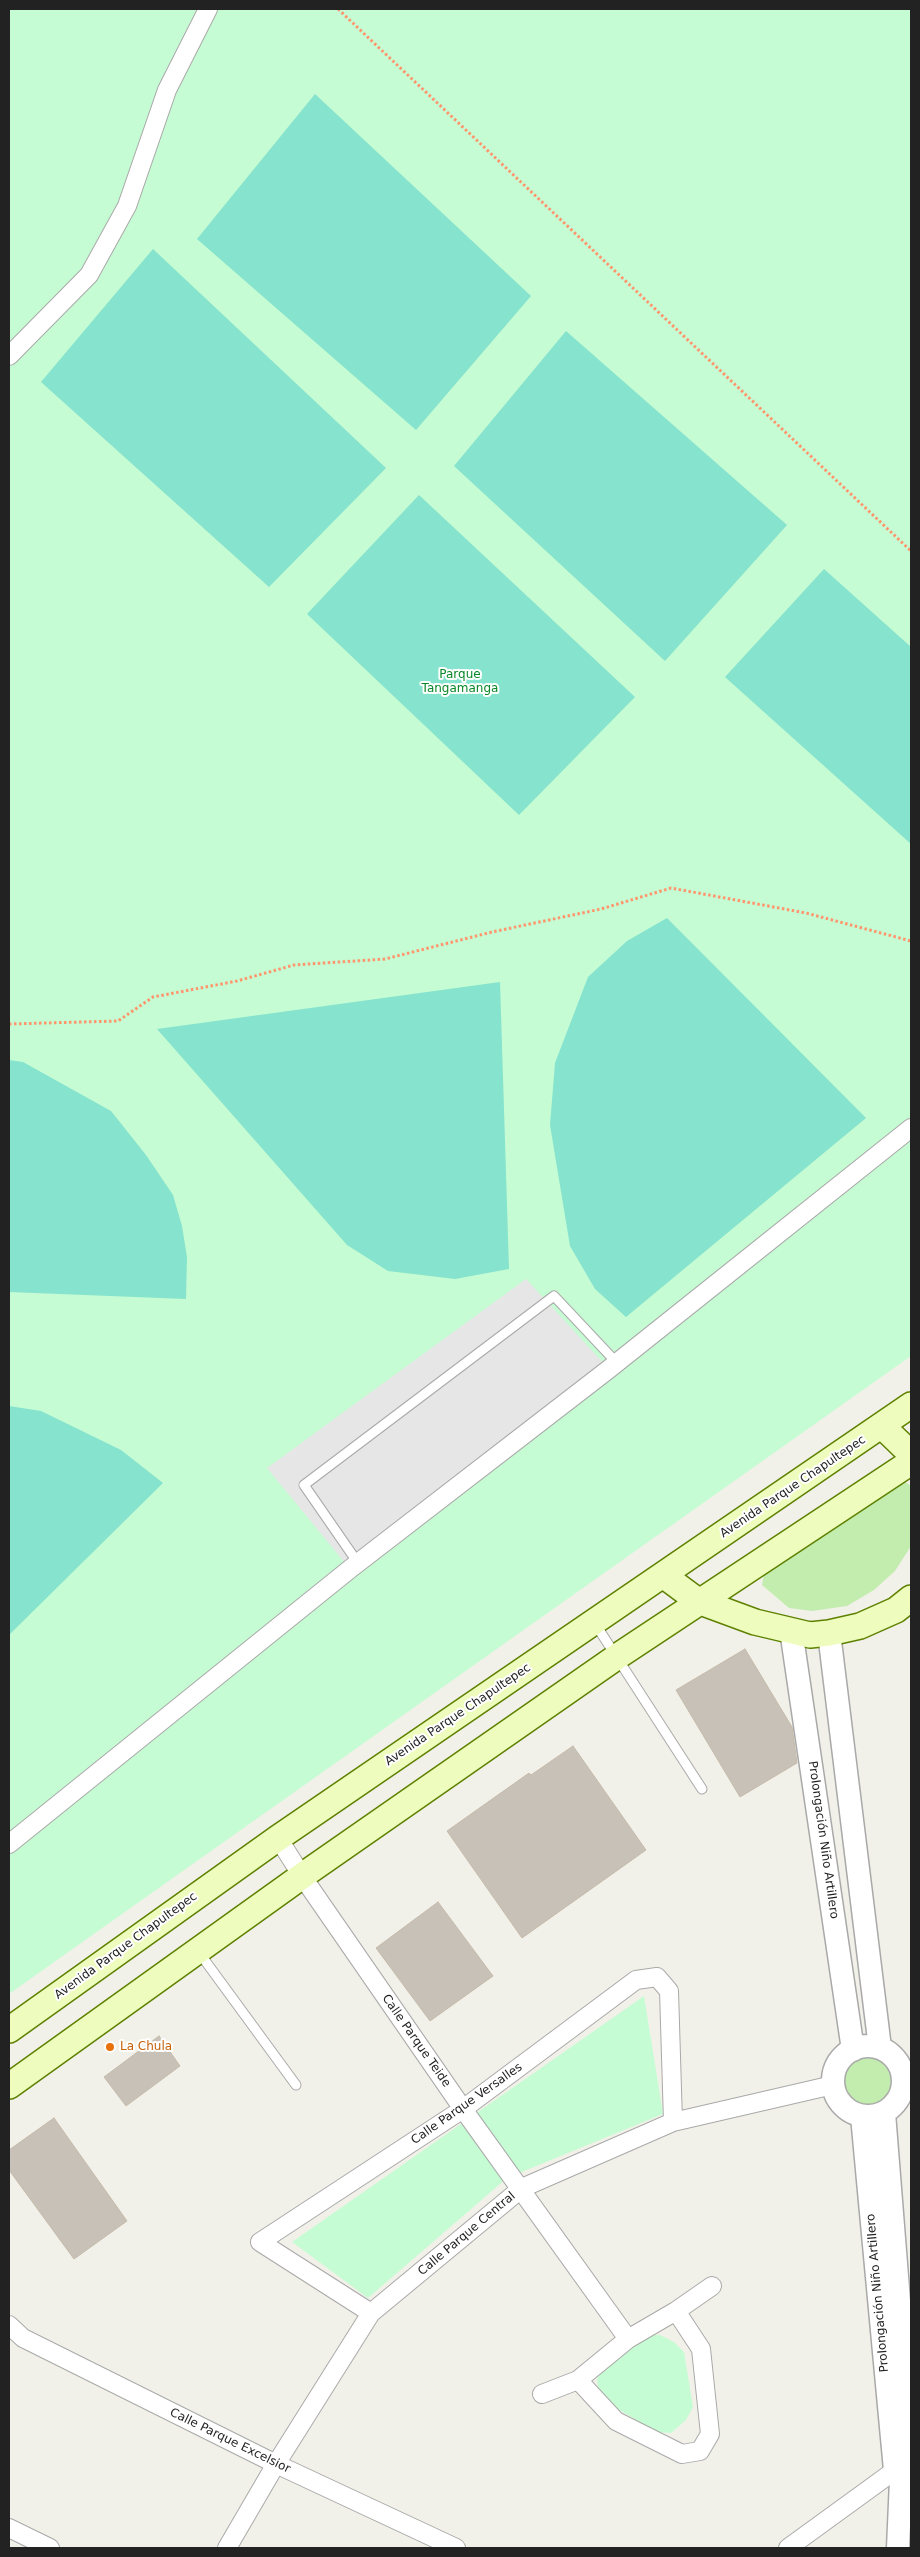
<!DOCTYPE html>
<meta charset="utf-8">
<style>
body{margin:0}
#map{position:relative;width:920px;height:2557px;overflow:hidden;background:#f2f1e9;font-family:"DejaVu Sans",sans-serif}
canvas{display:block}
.frame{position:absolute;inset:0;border:10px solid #222;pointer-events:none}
</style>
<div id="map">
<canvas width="920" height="2557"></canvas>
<div class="frame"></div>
</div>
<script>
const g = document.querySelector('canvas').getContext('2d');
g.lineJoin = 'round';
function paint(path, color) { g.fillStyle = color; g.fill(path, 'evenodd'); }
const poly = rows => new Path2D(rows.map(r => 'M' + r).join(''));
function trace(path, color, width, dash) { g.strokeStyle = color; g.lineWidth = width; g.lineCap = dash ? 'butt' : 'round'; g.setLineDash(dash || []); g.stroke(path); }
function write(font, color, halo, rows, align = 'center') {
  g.font = font + ' "DejaVu Sans",sans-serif'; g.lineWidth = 4; g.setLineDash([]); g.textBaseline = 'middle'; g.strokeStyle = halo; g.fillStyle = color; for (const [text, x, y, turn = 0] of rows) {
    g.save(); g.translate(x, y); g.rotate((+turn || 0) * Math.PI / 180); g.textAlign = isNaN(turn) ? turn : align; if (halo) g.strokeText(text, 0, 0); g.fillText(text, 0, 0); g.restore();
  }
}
paint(poly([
 [901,1479,911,1486,911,1546,895,1571,874,1590,847,1606,812,1611,789,1608,762,1585,764,1574],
 '833 2081a35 35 0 1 1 70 0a35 35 0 1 1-70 0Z'
]), '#c2edae');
paint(poly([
 [9,9,911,9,911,1356,9,1994],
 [644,1996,663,2114,507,2178,368,2298,292,2242],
 [645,2335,660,2335,674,2342,684,2352,693,2407,686,2420,671,2433,657,2432,604,2401,599,2393,597,2381,600,2367]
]), '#c6fcd3');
paint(poly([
 [315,94,531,296,416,430,197,239],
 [153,249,386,468,269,587,41,382],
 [566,331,787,525,665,661,454,466],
 [419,495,635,697,519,815,307,614],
 [824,569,911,647,911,844,725,677],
 [667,918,866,1118,626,1317,595,1289,570,1246,550,1125,555,1063,588,977,627,941],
 [500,982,509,1269,455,1279,388,1271,347,1245,157,1029],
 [9,1060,23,1062,111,1111,146,1155,173,1195,182,1226,187,1257,186,1299,9,1292],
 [9,1406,41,1411,121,1450,163,1483,9,1635]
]), '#85e3ce');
paint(poly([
 [526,1279,609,1369,350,1569,267,1468]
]), '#e6e6e6');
const building = poly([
 [745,1649,792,1727,797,1763,740,1797,676,1690,745,1649],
 [573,1746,646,1850,522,1938,447,1831,529,1773,531,1775,573,1746],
 [438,1902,493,1976,430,2021,376,1948,438,1902],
 [159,2036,180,2066,126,2106,104,2077,159,2036],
 [54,2118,127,2221,74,2259,9,2170,9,2150,54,2118]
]);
paint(building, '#c7c1b7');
trace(building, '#c5baaa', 1);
const service = poly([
 [358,1563,304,1485,554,1296,617,1363],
 [594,1622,702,1789],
 [198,1951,296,2085]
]);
const minor = poly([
 [9,356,89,275,127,206,167,90,208,9],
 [278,1838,302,1876,463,2109,628,2339],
 [9,1844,350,1569,609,1369,911,1128],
 [902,2073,911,2070],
 [371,2313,260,2242,463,2109,636,1980,657,1977,669,1991,673,2122],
 [9,2325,23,2338,276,2464,456,2548],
 [578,2380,616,2421,682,2454,700,2451,710,2434,701,2349,676,2311],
 [542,2394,578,2380,628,2339,676,2311,712,2286],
 [9,2528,50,2548],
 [227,2548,276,2464,371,2313,522,2188,673,2122,833,2085],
 [788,2548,905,2463]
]);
const tertiary = poly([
 [791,1630,853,2050],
 [829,1633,880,2048],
 '833 2081a35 35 0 1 1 70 0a35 35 0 1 1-70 0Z',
 [884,2113,911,2452],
 [862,2116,895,2470,901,2480],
 [898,2548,901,2480,907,2468]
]);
const secondary = poly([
 [882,1426,911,1454],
 [663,1575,698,1601,755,1622,810,1635,829,1633,860,1626,896,1610,911,1598],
 [9,2030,278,1838,911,1405],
 [9,2086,302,1876,618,1656,911,1462]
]);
trace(service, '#a9a9a9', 11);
trace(minor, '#a9a9a9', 20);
trace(tertiary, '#a9a9a9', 25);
trace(secondary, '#5e8101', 28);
trace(poly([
 [338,9,911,551],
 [9,1024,118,1021,153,997,237,981,294,965,385,959,492,932,601,909,671,888,806,913,911,941]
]), '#ff956d', 3, [2.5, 2.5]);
trace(service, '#fff', 9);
trace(minor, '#fff', 18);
trace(tertiary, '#fff', 22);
trace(secondary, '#eefcbd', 25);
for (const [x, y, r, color] of [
 [110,2047,5,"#e8710a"]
]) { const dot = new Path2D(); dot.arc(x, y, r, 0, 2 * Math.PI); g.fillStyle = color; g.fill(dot); trace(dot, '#fff', 2); }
write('12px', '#088828', '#fff', [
 ["Parque",460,675],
 ["Tangamanga",460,689]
]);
write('12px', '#222', '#fff', [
 ["Avenida Parque Chapultepec",793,1487,-34],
 ["Avenida Parque Chapultepec",458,1715,-34],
 ["Prolongación Niño Artillero",823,1840,82],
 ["Avenida Parque Chapultepec",126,1946,-36],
 ["Calle Parque Teide",416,2041,55],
 ["Calle Parque Versalles",467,2104,-35],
 ["Calle Parque Central",467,2234,-40],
 ["Prolongación Niño Artillero",878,2293,-95],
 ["Calle Parque Excelsior",230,2441,26]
]);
write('12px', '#c56008', '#fff', [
 ["La Chula",120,2047]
], 'left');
</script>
